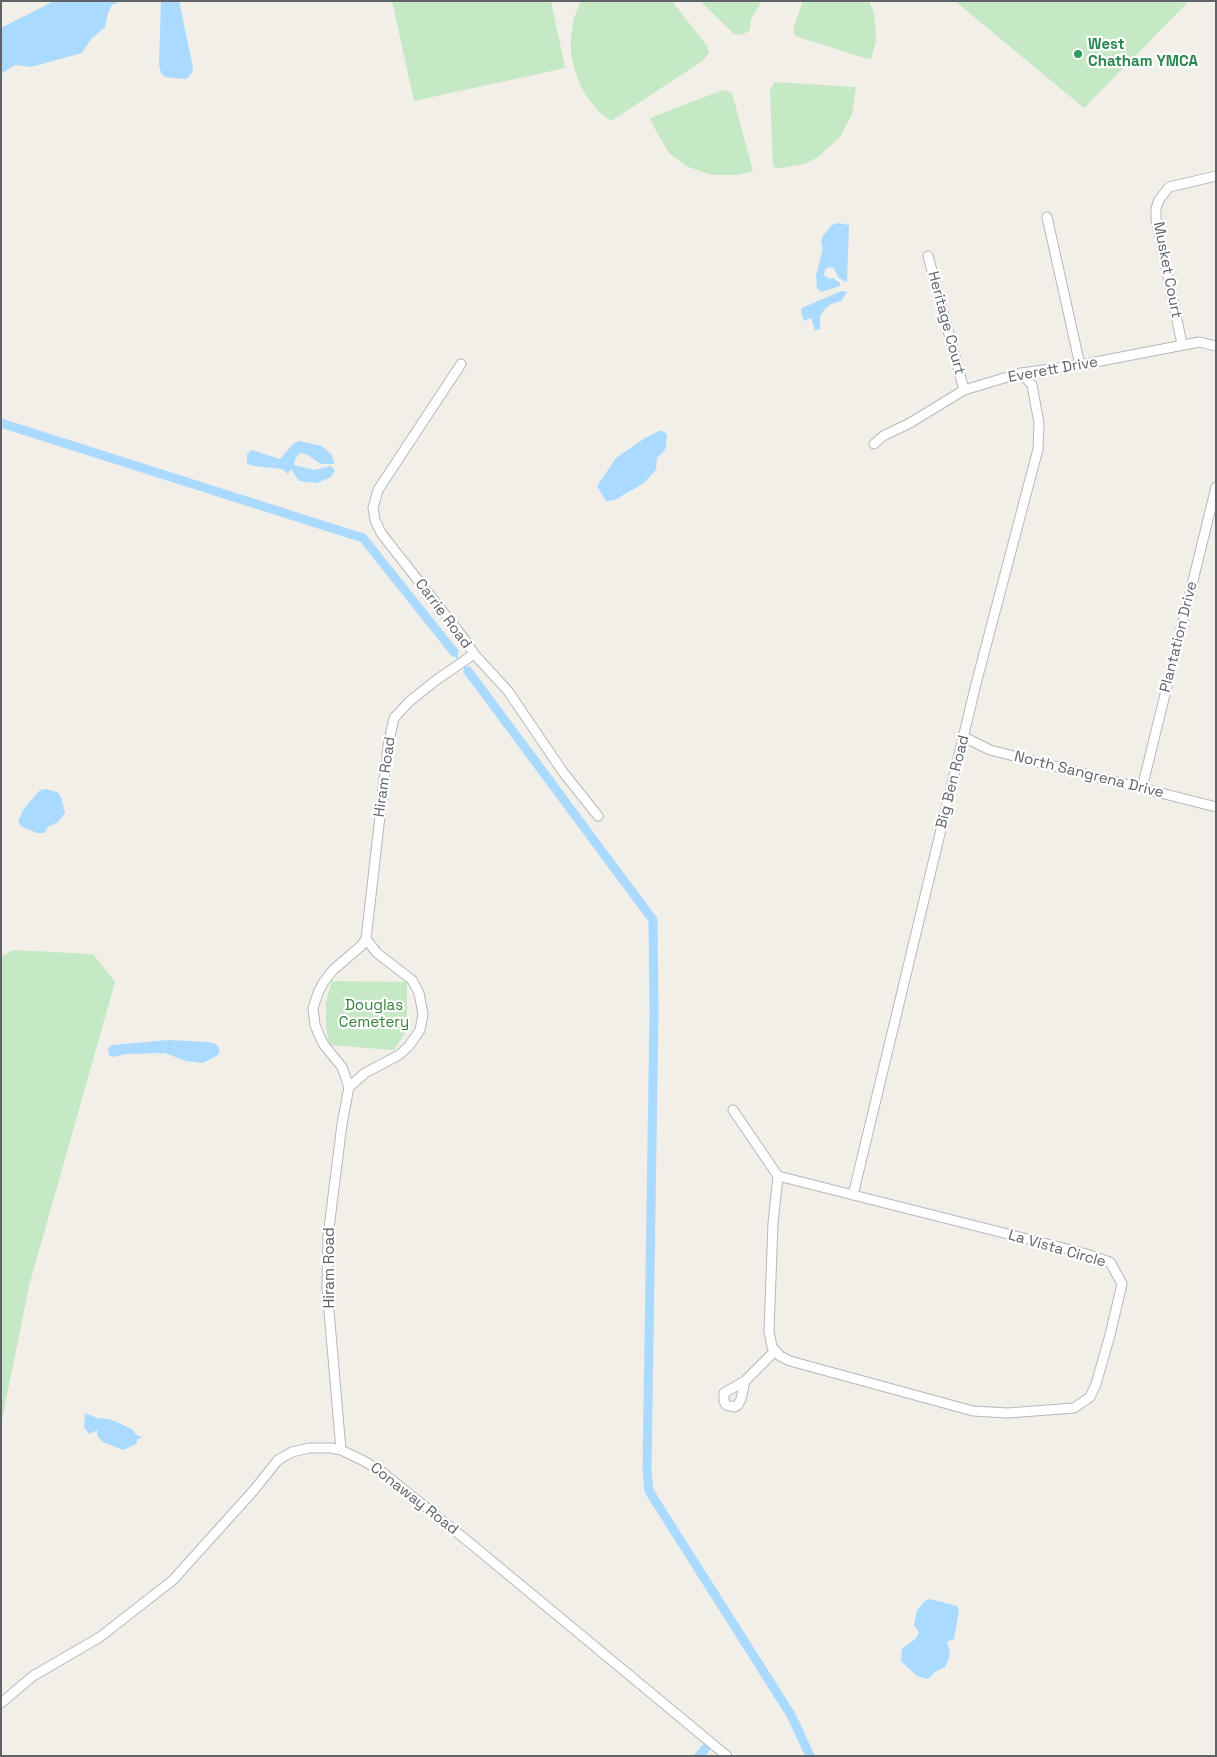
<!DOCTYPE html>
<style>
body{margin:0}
#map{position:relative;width:1217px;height:1757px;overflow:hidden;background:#f1efe8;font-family:"Space Grotesk",sans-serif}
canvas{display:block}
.frame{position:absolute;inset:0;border:2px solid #5f6368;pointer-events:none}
</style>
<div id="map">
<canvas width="1217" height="1757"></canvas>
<div class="frame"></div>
</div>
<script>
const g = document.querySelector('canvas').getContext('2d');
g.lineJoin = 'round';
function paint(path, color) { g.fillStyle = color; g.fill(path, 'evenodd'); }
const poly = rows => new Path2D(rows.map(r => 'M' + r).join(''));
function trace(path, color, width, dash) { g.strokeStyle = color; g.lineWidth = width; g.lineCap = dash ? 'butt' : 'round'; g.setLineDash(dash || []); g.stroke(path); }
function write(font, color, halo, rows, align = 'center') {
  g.font = font + ' "Space Grotesk",sans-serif'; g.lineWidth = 4.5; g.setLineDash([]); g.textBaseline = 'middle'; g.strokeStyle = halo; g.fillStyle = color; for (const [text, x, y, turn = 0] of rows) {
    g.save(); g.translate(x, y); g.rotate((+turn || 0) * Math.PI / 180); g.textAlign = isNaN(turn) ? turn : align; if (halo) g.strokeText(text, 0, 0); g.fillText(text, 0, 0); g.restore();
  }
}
paint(poly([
 [392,1,551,1,565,68,414,101],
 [581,1,672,1,707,46,709,52,706,57,701,62,611,121,598,111,587,97,580,85,574,68,571,53,571,36,574,18],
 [700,1,762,1,751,19,750,30,742,35,734,34],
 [803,1,869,1,874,13,876,32,876,41,871,60,795,36,793,29],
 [955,1,1189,1,1084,108],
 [775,82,856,87,852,114,840,137,818,157,805,164,780,168,773,167,770,89],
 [723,90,732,93,753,171,739,175,712,175,686,166,669,153,656,131,650,118],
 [13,950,93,954,115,982,29,1286,1,1425,1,957],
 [332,981,407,982,407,1029,394,1050,329,1045,326,1027,326,1002]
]), '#c5e8c5');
paint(poly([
 [54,1,121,1,112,5,108,13,105,27,91,39,82,53,31,67,15,65,1,74,1,28],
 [161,1,179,1,193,67,192,73,186,79,165,77,161,73,159,64],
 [838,223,849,225,847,282,844,281,838,277,834,268,828,267,825,270,824,275,830,279,833,278,840,283,840,286,821,292,817,288,816,276,823,248,821,242,823,236,832,225],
 [841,291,847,292,841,301,831,304,825,309,820,316,820,329,815,331,811,318,804,321,801,311,802,308],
 [661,430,667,434,666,445,665,450,657,458,656,470,644,483,615,500,606,501,597,486,616,458,645,438],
 [299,441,322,446,332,455,334,464,321,464,306,454,300,453,295,459,294,465,314,470,330,466,335,470,331,477,317,483,299,481,291,469,288,474,282,469,254,466,247,464,247,454,252,450,280,459,293,444],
 [46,789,57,792,61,797,65,813,58,822,48,827,44,833,37,833,21,826,18,821,24,809,40,790],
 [169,1040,208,1042,216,1044,220,1050,218,1055,203,1063,186,1061,165,1053,125,1054,114,1057,109,1055,108,1048,112,1045],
 [85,1413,97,1418,109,1419,119,1423,133,1430,136,1435,142,1437,138,1439,136,1444,123,1450,103,1442,98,1437,97,1433,98,1430,89,1434,84,1427],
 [930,1599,957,1606,959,1610,954,1639,947,1642,950,1653,948,1660,945,1667,935,1672,928,1679,917,1676,901,1661,902,1649,916,1638,919,1632,914,1625,917,1610,926,1600]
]), '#aadaff');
trace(poly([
 [454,652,457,657],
 [465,668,468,671]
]), '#aadaff', 2.5);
trace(poly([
 [1,423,363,538,454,652],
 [468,671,653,920,654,1013,647,1471,649,1491,791,1715,810,1756],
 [699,1756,705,1749]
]), '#aadaff', 9);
const minor = poly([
 [1047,217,1080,365],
 [928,256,964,390],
 [1182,344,1156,219,1156,208,1159,200,1169,187,1216,176],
 [461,364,378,490,373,508,375,520,381,533,465,640,474,654,508,691,563,772,598,816],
 [874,444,883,436,910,423,964,390,1021,373,1080,365,1199,342,1216,346],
 [964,737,990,750,1216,807],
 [1142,788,1216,487],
 [349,1087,365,1073,399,1055,409,1046,420,1030,423,1014,419,993,412,980,377,953,366,939],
 [733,1110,778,1176],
 [778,1176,1083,1253,1110,1262,1122,1284,1110,1335,1096,1384,1090,1397,1074,1408,1008,1413,973,1411,790,1361,780,1356,772,1347,769,1331,773,1223,778,1176],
 [853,1195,976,684,1038,449,1039,423,1032,385,1021,373],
 [745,1381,741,1399,738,1405,734,1407,726,1405,724,1401,724,1393,745,1381,774,1352],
 [341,1450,327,1288,328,1236,342,1124,349,1087,342,1067,324,1045,319,1035,315,1025,313,1008,318,993,323,983,333,970,361,946,366,939,388,746,394,718,410,701,435,681,474,654],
 [1,1703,33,1676,100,1637,173,1580,254,1490,278,1460,292,1452,309,1448,331,1448,341,1450,364,1461,382,1472,470,1543,727,1756]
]);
trace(minor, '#b5b8bc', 11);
trace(minor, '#fff', 9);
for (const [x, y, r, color] of [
 [1078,54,5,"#2e9e5b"]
]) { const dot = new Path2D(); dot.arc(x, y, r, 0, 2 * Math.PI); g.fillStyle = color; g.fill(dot); trace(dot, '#fff', 2); }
write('bold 15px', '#27864d', '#fff', [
 ["West",1088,45],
 ["Chatham YMCA",1088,62]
], 'left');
write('15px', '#5f6368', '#fff', [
 ["Musket Court",1167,270,79],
 ["Heritage Court",946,323,75],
 ["Everett Drive",1053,370,-10],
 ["Carrie Road",443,614,53],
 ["Plantation Drive",1179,637,-76],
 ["North Sangrena Drive",1089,775,14],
 ["Hiram Road",385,777,-82],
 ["Big Ben Road",953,782,-76],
 ["La Vista Circle",1057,1249,16],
 ["Hiram Road",330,1268,-90],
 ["Conaway Road",414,1499,38]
]);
write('15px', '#348238', '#fff', [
 ["Douglas",374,1006],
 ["Cemetery",374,1023]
]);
</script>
